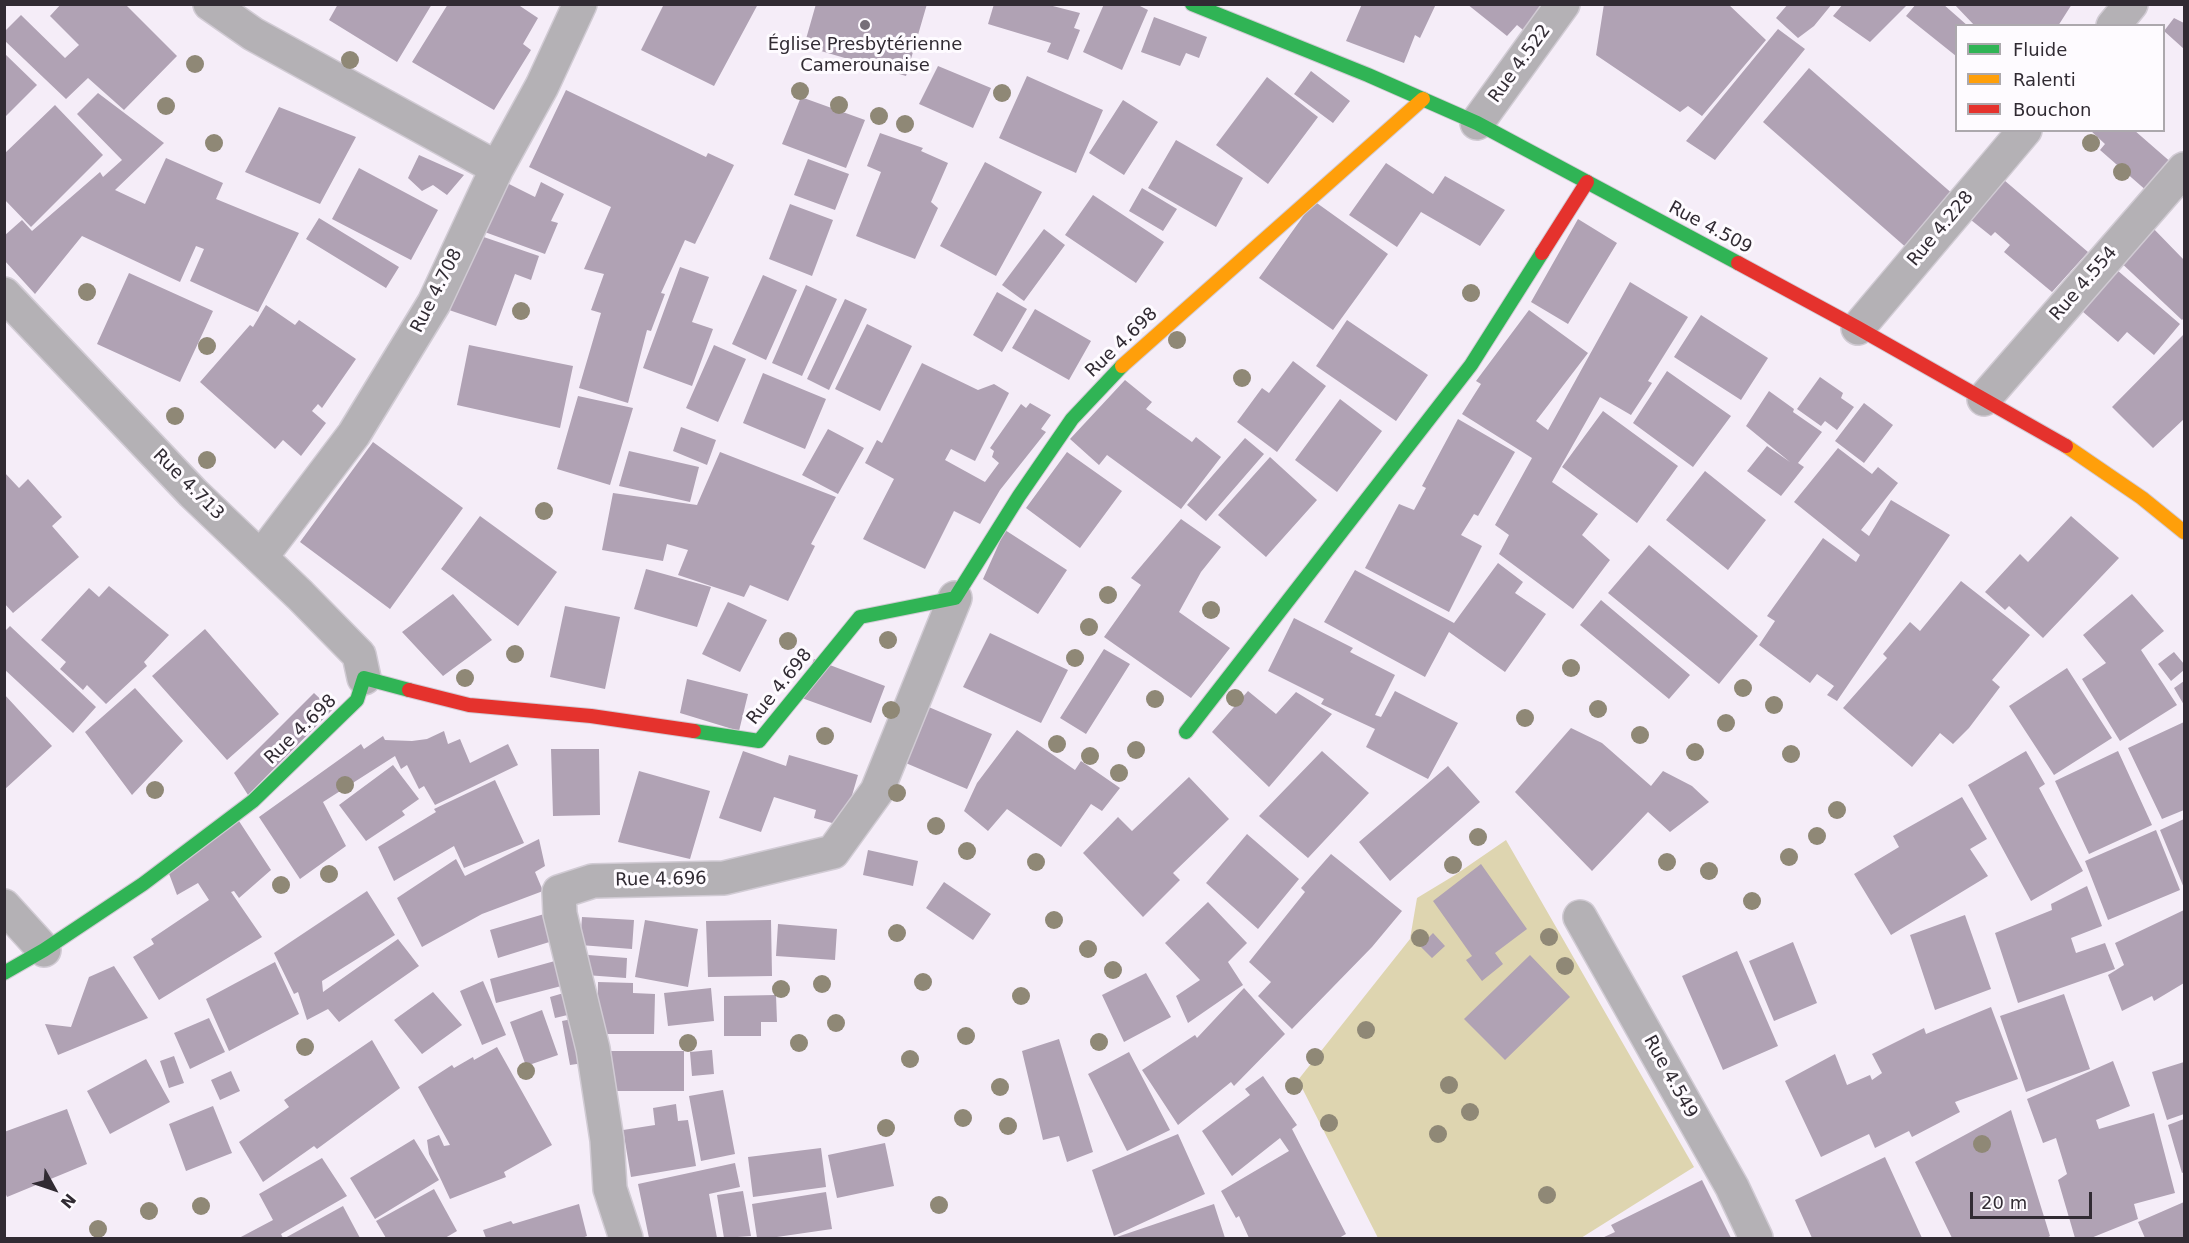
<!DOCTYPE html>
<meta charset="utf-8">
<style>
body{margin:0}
#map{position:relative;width:2189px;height:1243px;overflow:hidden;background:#f5edf8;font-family:"DejaVu Sans",sans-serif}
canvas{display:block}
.frame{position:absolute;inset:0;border:6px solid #312b33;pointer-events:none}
.legend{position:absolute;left:1955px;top:24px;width:210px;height:108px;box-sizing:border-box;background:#fefbff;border:2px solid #aca8ad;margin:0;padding:8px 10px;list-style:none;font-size:18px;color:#312b33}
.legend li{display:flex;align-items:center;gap:12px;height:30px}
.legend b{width:30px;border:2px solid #aca8ad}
.north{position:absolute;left:24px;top:1159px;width:60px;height:60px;-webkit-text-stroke:4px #fefbff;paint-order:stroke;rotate:130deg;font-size:16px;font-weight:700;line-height:24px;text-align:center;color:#312b33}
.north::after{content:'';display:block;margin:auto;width:21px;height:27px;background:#312b33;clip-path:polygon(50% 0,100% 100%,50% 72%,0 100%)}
.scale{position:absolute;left:1970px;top:1192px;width:122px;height:27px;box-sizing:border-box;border:3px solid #312b33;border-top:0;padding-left:8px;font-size:18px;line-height:21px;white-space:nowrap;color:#312b33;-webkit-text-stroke:4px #fefbff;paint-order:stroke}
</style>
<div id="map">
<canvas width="2189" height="1243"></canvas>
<div class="frame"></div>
<ul class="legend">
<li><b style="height:8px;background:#30b455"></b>Fluide</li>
<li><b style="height:8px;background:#ff9f0a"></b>Ralenti</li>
<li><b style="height:8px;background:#e5322d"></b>Bouchon</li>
</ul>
<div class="north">N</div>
<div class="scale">20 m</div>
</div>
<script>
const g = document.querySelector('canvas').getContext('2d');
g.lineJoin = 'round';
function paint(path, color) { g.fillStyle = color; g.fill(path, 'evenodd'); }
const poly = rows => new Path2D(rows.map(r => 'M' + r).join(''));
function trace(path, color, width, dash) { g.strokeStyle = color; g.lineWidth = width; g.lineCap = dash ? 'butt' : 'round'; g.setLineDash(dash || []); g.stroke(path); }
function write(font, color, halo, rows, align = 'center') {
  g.font = font + ' "DejaVu Sans",sans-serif'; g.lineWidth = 6; g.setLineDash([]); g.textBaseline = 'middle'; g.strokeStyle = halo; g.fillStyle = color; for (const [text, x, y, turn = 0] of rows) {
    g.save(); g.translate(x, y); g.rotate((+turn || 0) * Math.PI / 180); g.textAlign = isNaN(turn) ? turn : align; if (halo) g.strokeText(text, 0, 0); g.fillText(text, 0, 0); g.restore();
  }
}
paint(poly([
 [1506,840,1694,1167,1581,1238,1378,1238,1298,1080,1410,939,1417,898,1455,875]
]), '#ded5b0');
paint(poly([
 [61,4,128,4,127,6,177,56,124,110,88,78,66,99,4,40,4,32,21,15,65,58,79,45,50,16],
 [338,4,432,4,397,62,329,20],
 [448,4,517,4,538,18,523,44,531,50,494,110,412,62],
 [664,4,758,4,714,86,641,50],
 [816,4,927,4,906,76,804,46],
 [994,4,1045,4,1080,13,1074,28,1080,30,1068,60,1047,52,1051,43,988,24],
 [1104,4,1136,4,1148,10,1122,70,1083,52],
 [1362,4,1436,4,1420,38,1415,35,1404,63,1346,41],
 [1467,4,1551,4,1528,34,1517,25,1507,36],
 [1604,4,1728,4,1766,40,1702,116,1688,106,1680,112,1596,55],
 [1788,4,1832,4,1814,26,1798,38,1776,18],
 [1843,4,1908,4,1870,42,1833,16],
 [1916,4,1943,4,1968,26,1956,26,1956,56,1906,16],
 [1954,4,2072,4,2058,26,1975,26],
 [1154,17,1207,37,1199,58,1186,53,1180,66,1141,52],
 [2174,18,2184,23,2184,49,2164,31],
 [1778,29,1805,49,1715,160,1686,141],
 [4,53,37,85,4,118],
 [938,66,991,88,973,128,919,104],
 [1809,68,1955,196,1909,250,1763,122],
 [1311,71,1350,101,1333,123,1294,94],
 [1027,76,1103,110,1076,173,999,138],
 [1267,77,1318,117,1268,184,1216,145],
 [566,90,706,157,708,153,734,165,695,244,685,240,661,293,665,294,651,331,647,330,628,403,579,388,601,313,591,310,604,274,584,269,611,207,529,167],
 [98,93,164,143,115,190,145,204,166,158,223,183,216,199,299,233,258,312,190,281,204,249,196,246,180,282,82,236,35,294,4,260,4,236,22,220,32,231,100,172,103,177,122,160,77,114],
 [801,97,865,120,846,168,782,144],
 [1123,100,1158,122,1124,175,1089,153],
 [55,105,103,155,31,227,4,199,4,154],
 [279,107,356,137,320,204,245,172],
 [2090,130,2134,130,2181,171,2156,199,2100,150,2105,144],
 [880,133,923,148,921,151,948,163,931,202,938,208,915,259,856,236,881,172,867,166],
 [1176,140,1243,178,1216,227,1148,188],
 [419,155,464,175,447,195,433,185,422,191,408,178],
 [808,159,849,174,835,210,794,195],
 [985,162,1042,192,996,276,940,246],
 [1386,163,1433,194,1445,176,1505,210,1480,246,1421,212,1397,247,1349,215],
 [359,168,438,210,411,260,332,219],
 [2004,180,2088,252,2052,292,2004,252,2010,245,1995,232,1991,236,1971,220],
 [505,182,535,197,541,182,564,194,551,221,558,223,545,254,482,231],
 [1142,188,1177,209,1163,231,1129,211],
 [1093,195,1164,242,1136,283,1065,235],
 [1314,201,1388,254,1333,330,1259,278],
 [790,204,833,220,812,276,769,259],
 [319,218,399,267,386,288,306,239],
 [1578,219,1617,243,1568,324,1531,302],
 [2150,225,2184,260,2184,318,2182,320,2116,258],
 [1044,229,1065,245,1024,301,1002,285],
 [475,234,539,256,531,280,515,274,496,326,449,310],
 [2110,264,2180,324,2154,355,2127,332,2118,342,2075,305],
 [680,267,709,277,692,322,713,329,692,386,643,368],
 [129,273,213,311,180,382,97,344],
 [763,275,797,290,766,360,732,344],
 [1630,282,1688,317,1648,381,1652,383,1631,415,1600,397,1552,482,1598,514,1582,535,1610,560,1573,609,1499,554,1509,535,1495,525,1532,458,1462,414,1481,384,1476,381,1529,310,1588,353,1536,421,1548,430],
 [806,285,837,299,802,376,772,363],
 [997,292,1027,309,1002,352,973,335],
 [845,299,867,309,829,390,807,379],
 [266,305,295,325,299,320,356,359,322,408,318,404,312,411,326,423,301,456,283,440,275,449,200,382,250,325,253,327],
 [1035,309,1091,341,1069,380,1012,348],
 [1701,315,1768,358,1741,400,1674,357],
 [1347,320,1428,375,1396,421,1316,366],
 [867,324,912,346,880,411,835,389],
 [2184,334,2184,419,2153,448,2112,407],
 [469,345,573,366,560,428,457,405],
 [714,345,746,359,718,422,686,408],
 [1293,361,1326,386,1277,452,1237,422,1262,388,1269,393],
 [922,363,978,390,994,384,1009,393,975,461,951,449,945,460,985,482,999,463,992,457,994,451,990,448,1021,404,1026,408,1030,403,1051,415,1041,429,1046,432,1000,490,980,524,954,511,925,569,863,539,894,479,865,463,877,440,882,443],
 [1667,371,1731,416,1693,467,1633,423],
 [763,373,826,399,805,449,743,423],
 [1820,377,1843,393,1841,398,1854,407,1837,430,1825,421,1821,426,1797,409],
 [1125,380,1152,402,1146,409,1192,442,1196,437,1221,457,1181,509,1107,455,1099,465,1070,439],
 [1769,391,1794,409,1793,412,1822,432,1798,463,1804,467,1781,496,1747,471,1767,446,1790,462,1746,426],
 [578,396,633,408,610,485,557,469],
 [1340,399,1382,431,1337,492,1295,460],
 [1864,403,1893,425,1864,463,1835,441],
 [1603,411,1678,466,1637,523,1562,467],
 [1458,419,1515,452,1478,516,1474,514,1461,535,1482,546,1449,612,1365,568,1399,504,1414,510,1426,488,1422,486],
 [681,427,716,440,707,465,673,451],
 [828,429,864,448,838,494,802,475],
 [1245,438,1264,454,1206,521,1187,505],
 [373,442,463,508,390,609,300,542],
 [1838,448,1872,474,1878,467,1898,483,1861,530,1869,536,1891,500,1950,535,1837,701,1827,695,1834,686,1817,674,1810,683,1759,645,1775,621,1767,616,1823,538,1856,562,1860,555,1794,502],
 [629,451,699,467,690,502,619,486],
 [720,452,836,497,811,544,815,546,788,601,750,585,744,597,678,575,688,550,667,544,663,561,602,550,613,493,697,505],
 [1067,452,1122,491,1080,548,1026,508],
 [1270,457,1317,500,1266,557,1218,515],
 [1705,471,1766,520,1728,570,1666,520],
 [4,472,19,488,28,479,62,517,52,526,79,557,13,613,4,603],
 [480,516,557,572,518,626,441,569],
 [2071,516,2119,558,2043,638,2009,606,2005,610,1985,592,2020,554,2028,562],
 [1181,519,1221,547,1201,572,1179,612,1230,648,1191,698,1104,637,1141,585,1131,578],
 [1005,530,1067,570,1038,614,983,579],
 [1649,545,1758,636,1719,684,1608,593],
 [1498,563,1523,582,1515,593,1546,614,1505,672,1449,632,1425,677,1324,622,1355,570,1454,623],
 [646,569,711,587,697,627,634,609],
 [1961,581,2030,635,1992,680,2000,687,1969,728,1953,744,1940,733,1912,767,1843,708,1887,658,1883,654,1910,622,1920,631],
 [109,586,169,635,144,662,147,666,106,704,87,685,83,690,60,669,66,662,41,640,89,588,99,597],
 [453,594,492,640,443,676,402,632],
 [2132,594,2164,631,2141,650,2177,705,2120,741,2082,679,2106,663,2083,635],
 [1601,600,1690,675,1669,699,1580,625],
 [728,602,767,620,740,672,702,654],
 [565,606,620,617,605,689,550,677],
 [1294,618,1353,648,1350,652,1395,675,1375,715,1381,717,1395,691,1458,723,1428,779,1366,747,1375,729,1321,704,1324,699,1268,671],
 [10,626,96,707,73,733,4,669,4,632],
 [205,629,279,714,227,760,152,676],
 [990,633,1068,670,1041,723,963,687],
 [1104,649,1130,664,1086,734,1060,718],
 [2174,652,2184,664,2184,670,2171,681,2158,664],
 [814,659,885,686,871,723,799,697],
 [2067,668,2112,738,2054,775,2009,706],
 [687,679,748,694,739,731,680,713],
 [2184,681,2184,705,2174,688],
 [135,688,183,741,132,795,85,732],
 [1248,691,1276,714,1296,692,1332,714,1269,787,1212,732],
 [314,693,332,710,248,795,234,773],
 [4,694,52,746,4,790],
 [924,705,992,734,967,789,901,761],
 [2184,722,2184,810,2162,819,2128,748],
 [1571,728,1602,743,1651,786,1663,771,1692,786,1709,802,1670,832,1648,812,1592,871,1515,792],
 [1017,730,1075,770,1081,761,1120,788,1102,811,1091,804,1061,847,1007,809,988,831,964,811,977,783],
 [444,731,448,744,460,739,470,763,508,744,518,765,435,805,424,786,419,789,407,765,401,769,395,756,323,802,346,846,300,879,259,817,361,744,364,749,383,736,385,740,412,741,427,739],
 [551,749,599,749,600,815,553,816],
 [743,751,786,766,789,755,858,775,843,826,814,818,816,810,774,797,761,832,719,818],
 [1322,751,1369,793,1308,858,1259,816],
 [2026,751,2045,784,2039,788,2083,871,2031,901,1968,785],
 [2118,751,2152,825,2089,854,2055,781],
 [393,765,419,799,402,811,405,815,366,841,339,805],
 [1448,766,1480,802,1390,881,1359,842],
 [639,771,710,791,690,859,618,842],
 [1189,777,1229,819,1173,873,1180,880,1143,917,1083,853,1118,817,1132,831],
 [495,780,524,843,464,868,454,846,394,881,378,847,436,812,434,809],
 [1962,797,1987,839,1970,849,1988,876,1891,935,1854,874,1899,847,1893,836],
 [237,818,271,870,239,898,234,891,231,892,262,937,159,1000,133,957,154,944,151,939,209,900,198,883,177,895,168,871],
 [2184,819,2184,888,2160,830],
 [2156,830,2180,890,2108,920,2085,861],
 [1247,834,1299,879,1258,929,1206,883],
 [539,839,545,866,535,872,543,891,482,914,422,947,397,898,456,859,465,876],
 [868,850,918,861,913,886,863,875],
 [1331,854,1402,911,1372,947,1292,1029,1258,996,1271,982,1249,962,1305,892,1301,888],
 [1481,864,1527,929,1495,953,1503,964,1482,981,1466,960,1472,956,1433,901],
 [944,882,991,914,973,940,926,908],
 [2087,886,2102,926,2071,938,2076,953,2105,943,2115,969,2018,1003,1995,933,2052,910,2051,904],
 [367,891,395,935,322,981,323,992,398,939,419,966,339,1022,328,1009,307,1020,298,992,294,994,274,953],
 [1208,902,1247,943,1228,962,1243,985,1188,1023,1176,996,1200,980,1165,943],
 [2184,910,2184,983,2154,1001,2152,996,2122,1011,2108,975,2124,965,2115,943],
 [551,912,559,939,498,958,490,930],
 [1965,915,1991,989,1935,1010,1910,935],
 [582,917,634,920,632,949,580,945],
 [645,920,698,929,688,987,635,977],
 [771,920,772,976,708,977,706,921],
 [778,924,837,929,835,960,776,956],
 [1433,933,1445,946,1432,958,1420,946],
 [1793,942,1817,1003,1774,1021,1749,961],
 [1737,951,1778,1046,1723,1070,1682,976],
 [588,955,627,958,626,978,586,975],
 [1530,955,1570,997,1505,1060,1464,1019],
 [562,959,569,984,496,1003,490,979],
 [275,962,299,1014,229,1051,206,999],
 [114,966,148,1018,58,1055,45,1024,71,1027,89,977],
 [1146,973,1171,1017,1124,1042,1102,995],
 [483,981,506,1035,482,1045,460,991],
 [598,982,633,983,633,993,655,994,654,1034,597,1034],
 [711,988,714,1021,668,1026,664,993],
 [1244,988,1285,1034,1234,1086,1231,1082,1178,1125,1142,1070,1195,1035,1197,1038],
 [574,990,580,1012,555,1018,550,997],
 [433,992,462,1025,422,1054,394,1020],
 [2064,994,2090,1069,2026,1092,2000,1016],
 [776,995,777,1022,761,1022,761,1036,724,1036,724,996],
 [1991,1007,2018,1079,1955,1102,1960,1112,1912,1137,1909,1131,1875,1148,1869,1134,1821,1157,1785,1081,1835,1054,1847,1085,1870,1075,1872,1080,1882,1073,1872,1054,1924,1028,1926,1034],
 [542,1010,558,1055,526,1066,510,1022],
 [582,1017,590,1062,570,1065,562,1021],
 [209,1018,225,1052,190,1069,174,1033],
 [1059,1039,1093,1152,1067,1162,1059,1136,1043,1140,1022,1051],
 [372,1040,400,1088,317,1149,314,1146,263,1182,239,1142,289,1107,284,1100],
 [497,1047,552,1145,504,1172,506,1177,450,1199,429,1154,427,1140,439,1135,444,1146,450,1145,418,1087,452,1065,454,1068,473,1057,474,1060],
 [712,1050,714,1074,692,1076,690,1052],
 [604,1051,684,1051,684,1091,604,1091],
 [1129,1052,1170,1130,1127,1151,1088,1074],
 [174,1056,184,1083,169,1088,160,1061],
 [146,1059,170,1102,110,1134,87,1091],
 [2113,1061,2130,1106,2096,1120,2099,1129,2154,1113,2175,1193,2134,1204,2138,1219,2091,1238,2075,1238,2058,1180,2067,1174,2056,1138,2043,1143,2027,1099],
 [2184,1062,2184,1114,2167,1120,2152,1072],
 [231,1071,240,1091,220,1100,211,1080],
 [1263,1076,1297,1125,1292,1129,1346,1234,1339,1238,1249,1238,1239,1216,1236,1218,1221,1191,1289,1151,1280,1138,1232,1176,1202,1131,1250,1095,1245,1089],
 [723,1090,735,1154,701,1161,689,1096],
 [676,1104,678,1121,688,1120,696,1166,631,1177,623,1130,655,1125,653,1108],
 [213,1106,232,1153,186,1171,169,1124],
 [67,1109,87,1164,7,1197,4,1190,4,1132],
 [2011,1110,2050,1236,2047,1238,1952,1238,1915,1162],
 [2184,1119,2184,1172,2182,1173,2168,1125],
 [1178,1134,1205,1194,1114,1236,1092,1170],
 [414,1139,439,1180,375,1219,350,1178],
 [885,1143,894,1186,837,1198,828,1155],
 [821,1148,826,1187,753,1197,748,1157],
 [1885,1157,1922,1238,1812,1238,1795,1200],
 [322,1158,347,1196,281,1234,283,1238,239,1238,273,1220,259,1194],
 [735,1163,740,1187,709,1194,717,1238,649,1238,638,1184],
 [1702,1180,1731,1238,1602,1238,1615,1232,1611,1225],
 [434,1189,457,1231,445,1238,386,1238,376,1221],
 [743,1191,751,1236,724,1238,717,1195],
 [826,1192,832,1229,770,1238,757,1238,752,1204],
 [2184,1202,2184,1238,2145,1238,2138,1222],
 [579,1204,587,1236,582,1238,486,1238,483,1230,511,1221,513,1224],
 [1214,1204,1225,1238,1114,1238],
 [343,1206,360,1238,285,1238]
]), '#b0a2b4');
const street = poly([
 [210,4,253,34,497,168],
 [2113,26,2131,4],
 [1477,123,1563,4],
 [4,294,193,493,300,595,359,655,364,678],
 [1858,328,2025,130],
 [1984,399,2184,169],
 [261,557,354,434,434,303,497,168,542,86,580,4],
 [4,906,44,950],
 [1580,917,1732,1187,1756,1238],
 [626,1238,610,1189,607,1140,593,1049,560,914,559,892,593,881,724,878,833,852,877,791,955,598]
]);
const fast = poly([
 [1192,4,1368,75,1477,123,1738,263],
 [694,731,759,741,860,617,955,598,1019,496,1072,419,1122,366],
 [1186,732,1471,365,1542,253],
 [4,973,44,950,143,884,253,801,357,700,364,678,409,690]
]);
const slow = poly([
 [1122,366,1423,99],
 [2066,446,2142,498,2184,532]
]);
const jam = poly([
 [1542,253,1587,182],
 [1738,263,1858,328,2066,446],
 [409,690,469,705,591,716,694,731]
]);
trace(street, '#d1cbd4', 36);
trace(fast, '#d1cbd4', 16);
trace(slow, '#d1cbd4', 16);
trace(jam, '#d1cbd4', 16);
trace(street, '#b4b1b5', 33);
trace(fast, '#30b455', 14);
trace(slow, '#ff9f0a', 14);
trace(jam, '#e5322d', 14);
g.fillStyle = '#8f8876';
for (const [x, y] of [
 [350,60],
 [195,64],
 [800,91],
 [1002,93],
 [839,105],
 [166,106],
 [879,116],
 [905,124],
 [214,143],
 [2091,143],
 [2122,172],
 [87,292],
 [1471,293],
 [521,311],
 [1177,340],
 [207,346],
 [1242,378],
 [175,416],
 [207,460],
 [544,511],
 [1108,595],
 [1211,610],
 [1089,627],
 [888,640],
 [788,641],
 [515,654],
 [1075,658],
 [1571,668],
 [465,678],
 [1743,688],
 [1235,698],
 [1155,699],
 [1774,705],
 [1598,709],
 [891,710],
 [1525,718],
 [1726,723],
 [1640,735],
 [825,736],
 [1057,744],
 [1136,750],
 [1695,752],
 [1791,754],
 [1090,756],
 [1119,773],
 [345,785],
 [155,790],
 [897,793],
 [1837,810],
 [936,826],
 [1817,836],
 [1478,837],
 [967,851],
 [1789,857],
 [1036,862],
 [1667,862],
 [1453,865],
 [1709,871],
 [329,874],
 [281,885],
 [1752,901],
 [1054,920],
 [897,933],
 [1549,937],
 [1420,938],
 [1088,949],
 [1565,966],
 [1113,970],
 [923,982],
 [822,984],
 [781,989],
 [1021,996],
 [836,1023],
 [1366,1030],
 [966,1036],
 [1099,1042],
 [688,1043],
 [799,1043],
 [305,1047],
 [1315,1057],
 [910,1059],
 [526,1071],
 [1449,1085],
 [1294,1086],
 [1000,1087],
 [1470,1112],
 [963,1118],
 [1329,1123],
 [1008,1126],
 [886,1128],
 [1438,1134],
 [1982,1144],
 [1547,1195],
 [939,1205],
 [201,1206],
 [149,1211],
 [98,1229]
]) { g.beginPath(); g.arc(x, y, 9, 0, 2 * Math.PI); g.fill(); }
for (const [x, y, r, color] of [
 [865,25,6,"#766f78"]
]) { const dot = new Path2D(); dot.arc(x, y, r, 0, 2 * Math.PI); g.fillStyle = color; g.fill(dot); trace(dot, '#fefbff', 2); }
write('18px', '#312b33', '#fefbff', [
 ["Église Presbytérienne",865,45],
 ["Camerounaise",865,66]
]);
write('18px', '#312b33', '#fefbff', [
 ["Rue 4.522",1520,64,-54],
 ["Rue 4.509",1710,228,28],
 ["Rue 4.228",1941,229,-50],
 ["Rue 4.554",2084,284,-49],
 ["Rue 4.708",437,291,-63],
 ["Rue 4.698",1122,343,-44],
 ["Rue 4.713",188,485,45],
 ["Rue 4.698",780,687,-51],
 ["Rue 4.698",301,730,-44],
 ["Rue 4.696",661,880,-1],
 ["Rue 4.549",1670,1077,61]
]);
</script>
